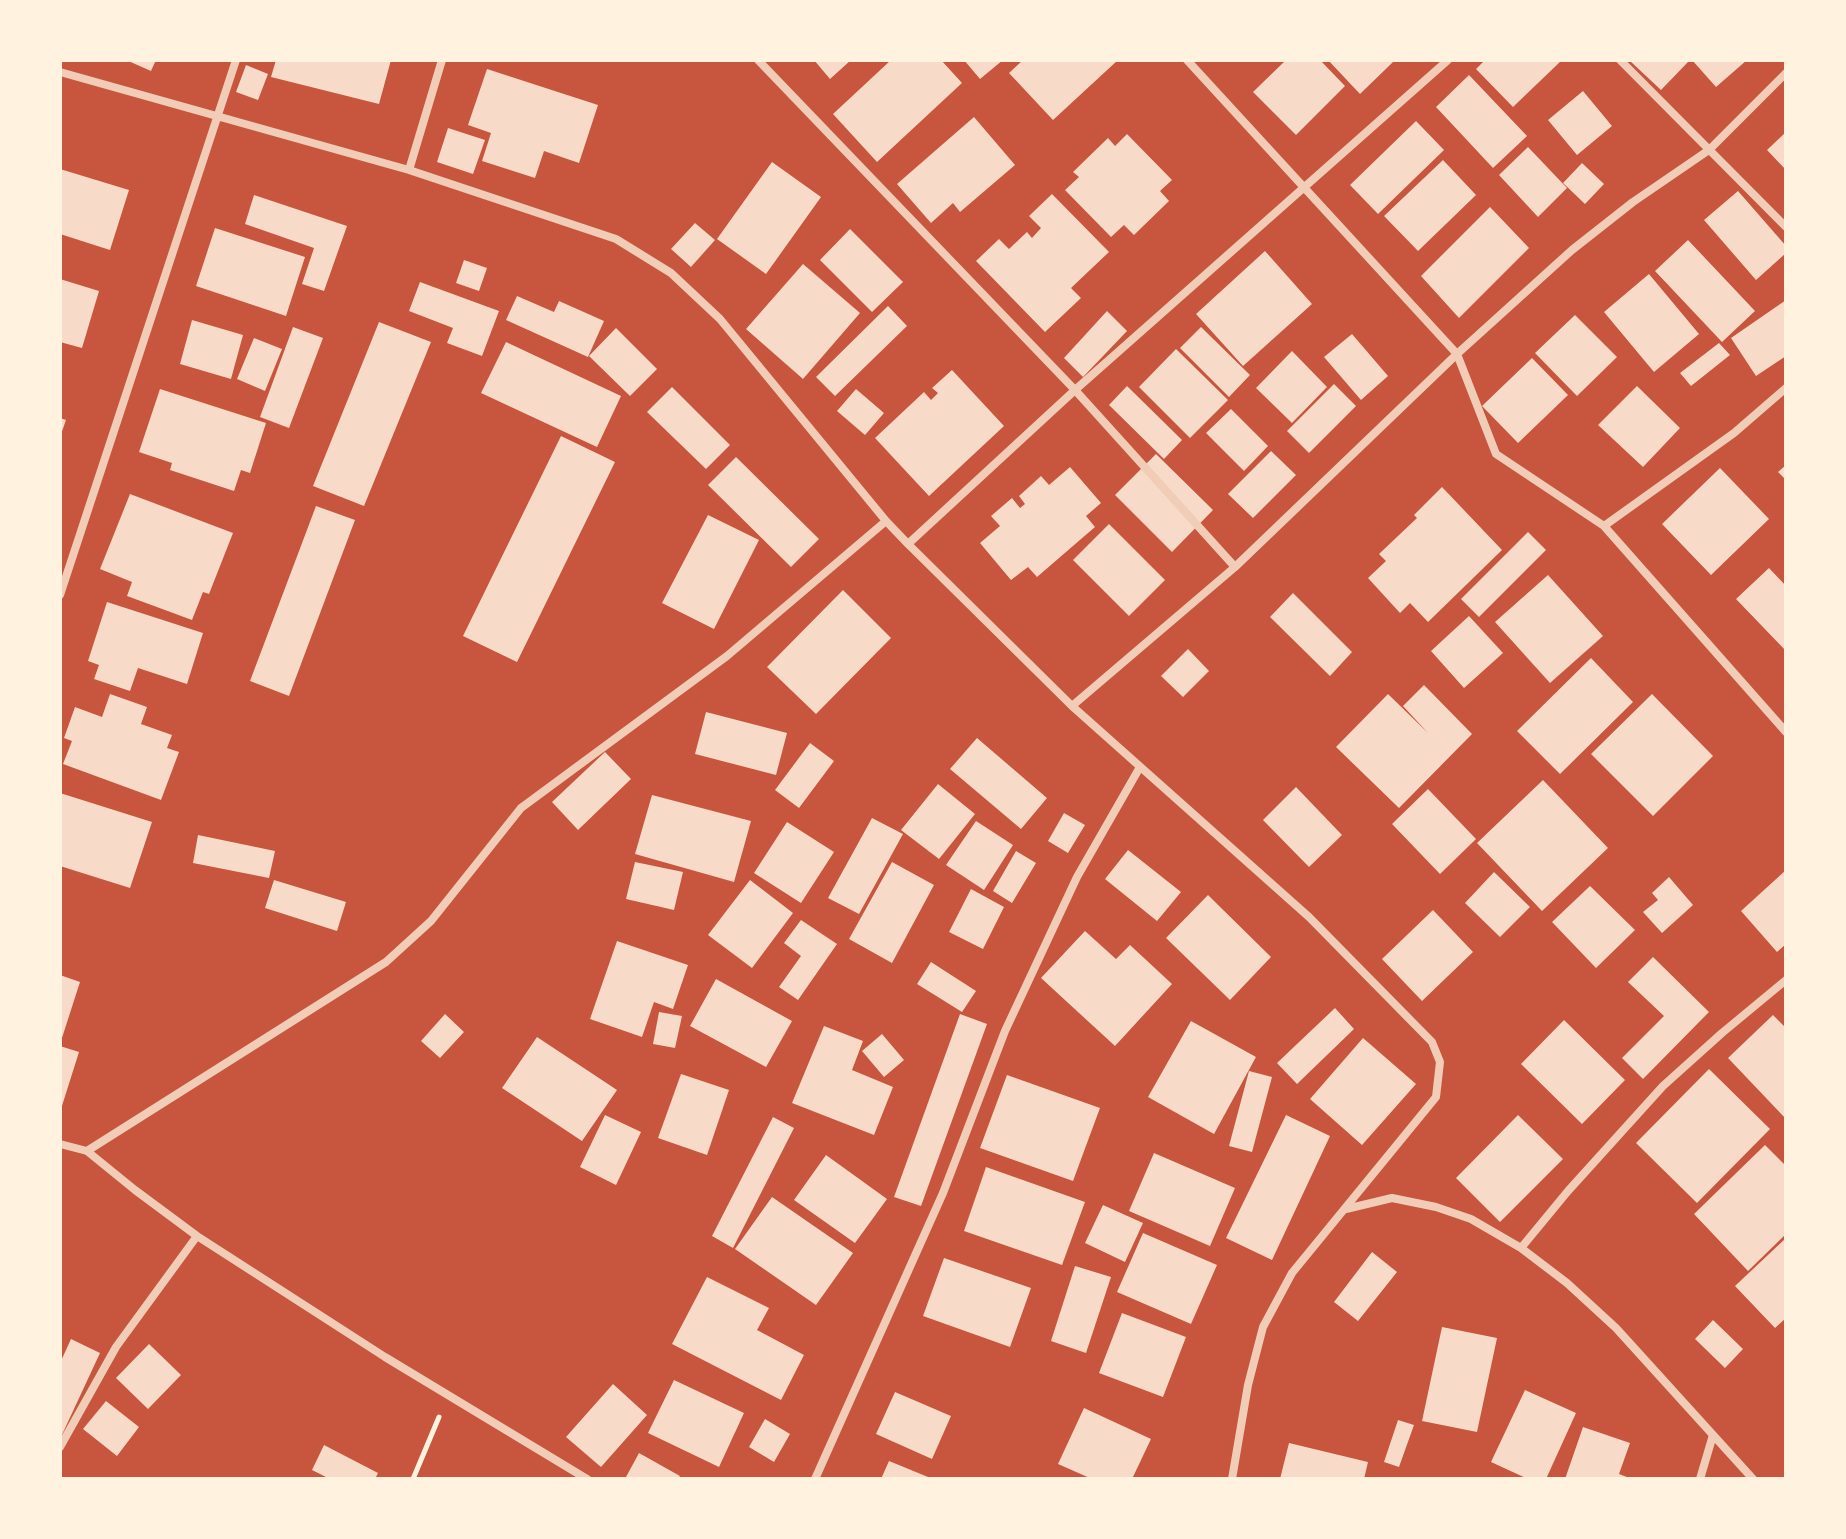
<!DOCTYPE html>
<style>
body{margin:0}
#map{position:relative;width:1846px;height:1539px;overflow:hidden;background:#c8553d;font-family:Spectral,serif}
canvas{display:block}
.frame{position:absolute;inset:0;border:62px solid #fff3e0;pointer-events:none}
</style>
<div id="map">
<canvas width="1846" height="1539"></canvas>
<div class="frame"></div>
</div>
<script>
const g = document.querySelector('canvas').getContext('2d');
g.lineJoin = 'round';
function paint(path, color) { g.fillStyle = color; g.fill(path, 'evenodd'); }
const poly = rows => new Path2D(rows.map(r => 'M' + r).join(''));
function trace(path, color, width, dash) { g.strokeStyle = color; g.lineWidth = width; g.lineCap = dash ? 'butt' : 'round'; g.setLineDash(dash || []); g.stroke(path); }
paint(poly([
 [126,60,156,60,151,71],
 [276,60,391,60,379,104,271,77],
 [814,60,851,60,830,79],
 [891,60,941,60,962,83,877,162,833,114],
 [964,60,1003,60,980,79],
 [1023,60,1118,60,1053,120,1009,73],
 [1286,60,1320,60,1345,86,1296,135,1253,92],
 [1328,60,1391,60,1393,62,1360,94],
 [1485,60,1562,60,1513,107,1476,69],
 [1629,60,1685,60,1688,62,1661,90],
 [1692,60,1747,60,1716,87],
 [246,65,268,74,258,100,236,92],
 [487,69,598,105,579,163,544,151,535,178,482,161,491,133,468,125],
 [1469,75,1527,136,1493,168,1436,107],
 [1583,91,1612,126,1577,155,1548,120],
 [974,117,1015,165,960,212,953,203,931,223,897,184],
 [1416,121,1444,150,1378,214,1350,185],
 [448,128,485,140,473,174,437,162],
 [1786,132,1786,170,1767,150],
 [1127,134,1172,180,1160,191,1169,201,1134,235,1124,225,1111,237,1065,190,1079,177,1073,172,1108,138,1115,146],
 [1528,147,1567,188,1538,217,1499,175],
 [1443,160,1476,195,1418,251,1384,216],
 [772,162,821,197,766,274,717,239],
 [1582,163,1604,184,1585,204,1563,183],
 [60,169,129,190,110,250,60,234],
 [1738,191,1786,246,1786,253,1756,280,1704,220],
 [1052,194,1109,252,1071,288,1081,298,1045,332,976,261,999,239,1009,249,1027,232,1032,238,1041,228,1029,216],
 [254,195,347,226,324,291,302,284,314,248,245,224],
 [1490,207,1529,248,1459,318,1421,276],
 [695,223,715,240,691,267,671,249],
 [215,228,305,257,286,316,196,286],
 [850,229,903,282,872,312,820,260],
 [1688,240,1755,311,1722,342,1655,271],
 [1265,251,1312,304,1243,366,1196,314],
 [464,260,487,268,479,291,456,283],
 [803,264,860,313,803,379,746,329],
 [1649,274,1699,334,1654,372,1604,312],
 [60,279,99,291,82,348,60,342],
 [420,282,499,311,482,356,447,343,453,328,409,311],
 [517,296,554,312,559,301,604,321,588,357,506,320],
 [1786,300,1786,356,1756,376,1731,338],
 [888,306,907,326,835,396,816,377],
 [1107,311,1127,331,1083,377,1064,358],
 [1575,315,1617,357,1577,396,1535,353],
 [192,320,243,335,231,379,180,364],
 [379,322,431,342,364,506,313,486],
 [293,327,323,338,289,428,260,417],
 [1201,327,1250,375,1229,397,1180,348],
 [616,328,657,369,630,396,589,356],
 [1352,334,1388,376,1361,400,1324,357],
 [254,338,282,349,265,391,237,379],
 [506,342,621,396,597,447,481,393],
 [1719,343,1730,355,1691,386,1680,373],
 [1176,349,1228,400,1190,438,1139,387],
 [1292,351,1327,387,1292,423,1256,388],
 [1532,358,1568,395,1518,443,1482,406],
 [952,370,1004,426,929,496,875,438,924,392,931,400,938,393,932,388],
 [1334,384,1356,406,1309,453,1287,431],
 [1127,386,1182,440,1164,459,1109,405],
 [1637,386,1680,428,1643,467,1598,425],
 [672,387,730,445,706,469,647,412],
 [160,389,266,423,250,473,241,470,234,491,170,470,172,463,139,452],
 [856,389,884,413,865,435,837,411],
 [1231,409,1268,446,1244,471,1206,433],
 [60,418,66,420,60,437],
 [561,436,615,462,517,662,463,636],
 [1271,451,1296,475,1253,518,1228,494],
 [1156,454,1213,510,1172,552,1115,495],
 [736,457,819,539,791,567,708,485],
 [1786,465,1786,480,1778,472],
 [1070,467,1101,503,1086,516,1095,527,1037,577,1028,567,1011,580,980,543,1000,526,991,516,1012,498,1020,508,1025,504,1019,496,1041,476,1049,485],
 [1720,468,1769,519,1711,575,1662,524],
 [1442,487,1502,550,1428,622,1410,603,1400,613,1368,578,1386,561,1379,554,1417,518,1414,515],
 [130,494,233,533,209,594,203,592,192,620,127,596,132,582,100,569],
 [316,506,355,520,289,696,250,681],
 [708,515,759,540,714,629,662,603],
 [1109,524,1165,580,1129,616,1073,560],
 [1528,532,1546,550,1479,617,1461,599],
 [1769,568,1786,586,1786,651,1736,599],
 [1548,575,1603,636,1550,683,1495,622],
 [843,590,891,638,816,714,767,667],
 [1293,593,1352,652,1330,676,1270,617],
 [107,602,203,633,187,684,138,668,130,691,94,679,99,665,88,661],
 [1469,616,1503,653,1464,688,1431,651],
 [1188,649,1209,671,1183,697,1161,676],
 [1591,658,1633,702,1560,774,1517,731],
 [1424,685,1472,734,1399,808,1336,747,1388,694,1428,733,1403,706],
 [110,694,147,707,141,724,172,735,167,748,179,752,161,800,63,764,72,741,64,738,75,707,102,717],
 [1652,694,1713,756,1653,816,1591,754],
 [706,712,787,733,776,775,695,754],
 [977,738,1047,798,1021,829,950,769],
 [810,743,834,761,799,808,775,790],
 [605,752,631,779,578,830,552,802],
 [1543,780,1608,848,1542,911,1477,843],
 [938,784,975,814,939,859,901,830],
 [1296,787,1342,835,1309,867,1263,820],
 [1428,789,1476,839,1440,874,1392,824],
 [60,793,152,822,130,888,60,866],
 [652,795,751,821,734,882,635,854],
 [1064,813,1085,825,1068,853,1048,841],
 [872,818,903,834,859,914,828,898],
 [976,821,1013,845,984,890,946,865],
 [787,822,834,852,801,903,754,873],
 [198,835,275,851,269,878,193,863],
 [1128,850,1181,892,1157,921,1105,879],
 [1016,851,1036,863,1012,903,993,891],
 [635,862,683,872,674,910,626,899],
 [892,862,934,885,892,963,849,939],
 [1786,870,1786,944,1777,952,1741,911],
 [1494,872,1530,907,1500,937,1465,903],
 [1669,877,1693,905,1662,933,1643,912,1658,900,1652,893],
 [274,880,346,902,337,931,265,908],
 [750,880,793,913,752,968,708,935],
 [1590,886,1635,930,1596,968,1552,922],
 [971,889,1004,907,983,949,949,932],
 [1208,895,1271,957,1230,1000,1166,938],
 [1433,910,1473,952,1422,1001,1382,959],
 [801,920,837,944,798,1000,779,987,801,956,784,943],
 [1085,931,1116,959,1130,945,1172,984,1115,1046,1041,978],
 [617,941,688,965,673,1009,654,1002,642,1037,590,1019],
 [1653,957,1709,1012,1643,1079,1622,1058,1664,1016,1628,982],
 [931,962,976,991,962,1012,917,984],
 [60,975,80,982,61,1041,60,1040],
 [716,979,792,1021,766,1067,690,1026],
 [1335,1008,1354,1029,1297,1084,1277,1063],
 [659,1012,682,1016,675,1048,653,1044],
 [445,1014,464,1032,440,1058,421,1041],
 [960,1014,987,1024,921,1206,894,1197],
 [1773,1015,1786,1028,1786,1119,1728,1058],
 [1564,1020,1625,1080,1582,1124,1521,1064],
 [1191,1021,1256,1057,1214,1134,1148,1097],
 [824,1026,863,1041,852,1070,893,1087,874,1135,792,1103],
 [882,1034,904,1060,884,1077,862,1051],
 [537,1037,617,1090,582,1141,502,1088],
 [1363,1038,1416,1084,1362,1145,1310,1099],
 [60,1046,79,1052,61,1109,60,1108],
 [1709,1069,1770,1129,1697,1203,1636,1143],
 [1249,1071,1272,1077,1252,1152,1229,1146],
 [681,1074,729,1090,707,1155,658,1138],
 [1007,1075,1100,1108,1073,1181,980,1148],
 [605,1115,641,1132,616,1185,580,1167],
 [1286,1115,1330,1136,1272,1260,1226,1238],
 [1518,1115,1563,1159,1500,1222,1456,1178],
 [773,1117,794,1128,733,1248,712,1236],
 [1765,1145,1786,1166,1786,1234,1748,1271,1694,1214],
 [1154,1153,1235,1188,1210,1246,1129,1211],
 [826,1155,887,1199,855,1243,794,1200],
 [986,1167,1085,1202,1062,1265,964,1231],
 [772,1197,853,1253,816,1305,735,1249],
 [1103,1205,1143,1223,1125,1262,1085,1243],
 [1143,1233,1217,1265,1191,1324,1117,1292],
 [1786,1238,1786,1318,1775,1328,1735,1286],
 [1372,1252,1397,1272,1358,1321,1334,1302],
 [944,1258,1031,1288,1010,1347,923,1316],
 [1075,1266,1111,1277,1086,1353,1051,1341],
 [707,1277,769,1308,757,1330,804,1355,781,1400,672,1344],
 [1122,1313,1186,1337,1163,1397,1099,1373],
 [1713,1320,1743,1349,1725,1368,1695,1339],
 [1442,1327,1497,1338,1477,1432,1422,1421],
 [71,1339,100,1353,60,1439,60,1363],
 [149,1344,181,1375,148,1409,116,1378],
 [674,1380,744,1413,719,1467,648,1433],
 [613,1384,647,1415,601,1467,566,1437],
 [1525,1390,1576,1413,1546,1479,1528,1479,1491,1462],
 [895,1392,951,1416,932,1459,876,1434],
 [106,1401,139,1427,117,1456,83,1429],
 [1084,1408,1151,1439,1132,1479,1092,1479,1058,1464],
 [765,1419,790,1434,774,1462,749,1447],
 [1398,1420,1414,1425,1399,1467,1384,1462],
 [1583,1427,1630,1443,1619,1474,1632,1479,1565,1479],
 [1289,1443,1368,1462,1364,1479,1280,1479],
 [324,1445,378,1473,375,1479,330,1479,312,1470],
 [639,1453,680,1476,678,1479,626,1477],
 [889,1461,933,1479,881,1479]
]), '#f7dbc8');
trace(poly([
 [413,1479,439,1417]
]), '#fff3e0', 5);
trace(poly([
 [758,60,1075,390,1235,567],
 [1187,60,1457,354,1496,454,1604,526,1786,732],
 [1620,60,1786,227],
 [60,72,409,170,616,239,671,273,720,319,886,521,908,544,1072,706,1309,917,1432,1042,1440,1062,1436,1097,1292,1273,1263,1327,1248,1385,1232,1479],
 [409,170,442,60],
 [1604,526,1734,433,1786,388],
 [908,544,1075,390,1448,60],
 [60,595,236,60],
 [1072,706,1235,567,1457,354,1572,250,1633,202,1709,150,1786,73],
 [60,1144,87,1151,135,1190,197,1236,385,1357,587,1479],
 [87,1151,386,962,431,921,521,808,727,656,886,521],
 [1346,1209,1392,1198,1436,1207,1471,1219,1521,1248,1567,1283,1616,1328,1753,1479],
 [1521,1248,1568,1191,1663,1086,1722,1033,1786,980],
 [60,1447,116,1347,197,1236],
 [815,1479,943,1193,1005,1031,1077,877,1140,767],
 [1700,1479,1713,1435]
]), '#f1ccb7', 8);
</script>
